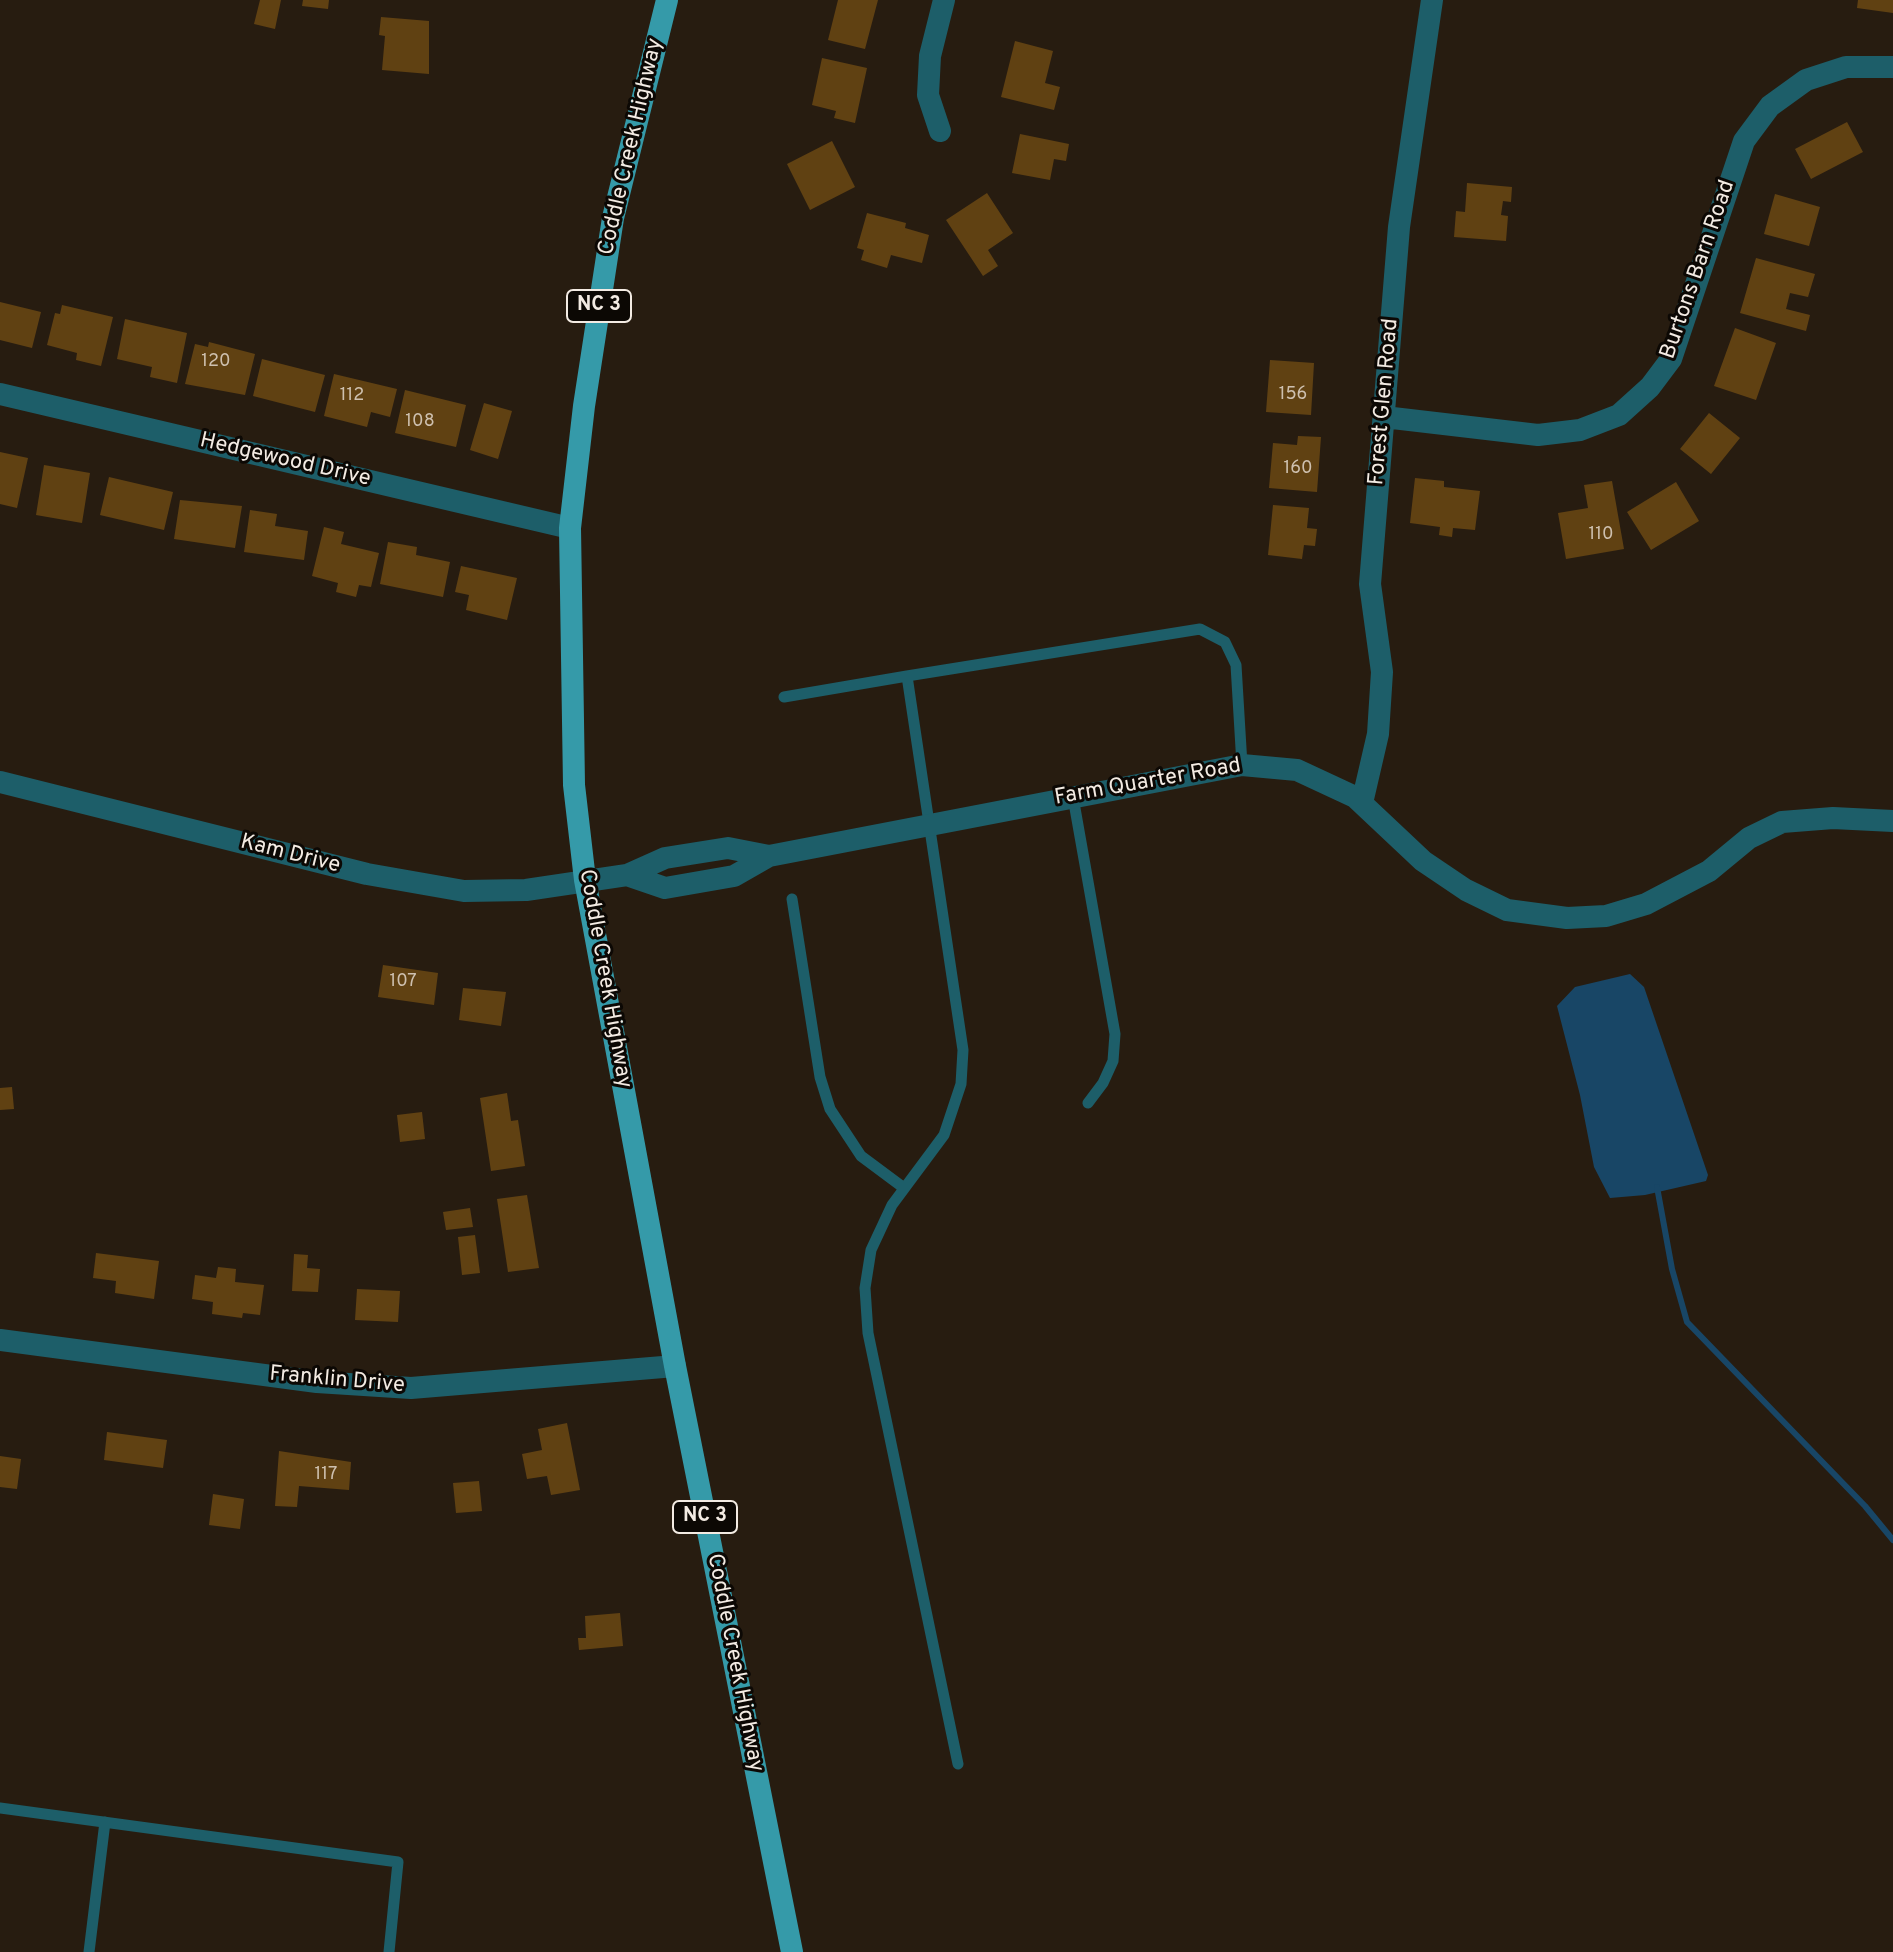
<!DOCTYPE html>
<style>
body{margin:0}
canvas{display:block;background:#271c10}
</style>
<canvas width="1893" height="1952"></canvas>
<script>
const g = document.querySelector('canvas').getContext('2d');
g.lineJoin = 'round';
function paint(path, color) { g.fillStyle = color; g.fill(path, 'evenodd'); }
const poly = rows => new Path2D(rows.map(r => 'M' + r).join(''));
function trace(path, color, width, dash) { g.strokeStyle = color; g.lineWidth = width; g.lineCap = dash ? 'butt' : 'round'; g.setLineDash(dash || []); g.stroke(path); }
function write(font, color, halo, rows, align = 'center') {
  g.font = font + ' Overpass,sans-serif'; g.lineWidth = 6; g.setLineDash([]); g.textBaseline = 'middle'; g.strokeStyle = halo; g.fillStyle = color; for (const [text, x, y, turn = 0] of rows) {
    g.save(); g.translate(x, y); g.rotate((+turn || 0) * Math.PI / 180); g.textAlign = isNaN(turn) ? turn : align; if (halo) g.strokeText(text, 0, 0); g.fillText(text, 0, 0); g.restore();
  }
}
paint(poly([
 [1630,974,1644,987,1708,1175,1706,1181,1645,1195,1610,1198,1594,1167,1580,1095,1557,1006,1575,987]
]), '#184666');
trace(poly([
 [1657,1187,1672,1269,1687,1322,1865,1506,1893,1540]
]), '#184666', 6);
paint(poly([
 [260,0,281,0,275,29,254,24],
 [303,0,329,0,328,9,302,6],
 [838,0,878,0,865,49,828,40],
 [1858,0,1893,0,1893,13,1857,8],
 [381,17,429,21,429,74,382,70,385,36,379,35],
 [1015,41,1053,51,1045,83,1060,87,1054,110,1001,97],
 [822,58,867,68,855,123,834,118,836,111,812,105],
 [1847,122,1863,152,1811,179,1795,149],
 [1020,134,1069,144,1066,161,1054,159,1050,180,1012,173],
 [832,141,855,187,810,210,787,164],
 [1467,183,1512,187,1511,202,1503,201,1501,215,1508,216,1506,241,1454,237,1456,211,1465,212],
 [987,193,1013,233,988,250,998,266,983,276,946,220],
 [1775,194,1820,207,1809,246,1764,234],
 [867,213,906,223,905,228,929,235,922,263,891,255,887,268,861,260,864,250,857,248],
 [1756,258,1815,274,1808,297,1790,293,1786,309,1810,315,1806,331,1740,313],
 [0,302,41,312,32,348,0,340],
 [62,305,113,317,101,366,76,360,77,353,47,345,55,313,60,314],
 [125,319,187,333,177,383,150,377,152,367,117,359],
 [1735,328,1776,343,1756,400,1714,386],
 [209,342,255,354,245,395,185,384,195,344,208,347],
 [262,359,325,375,315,412,253,396],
 [1270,360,1314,363,1311,415,1266,412],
 [334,374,397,389,390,417,371,412,367,427,324,416],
 [405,390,466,405,456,447,395,433],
 [484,403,512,411,498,459,470,450],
 [1709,413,1740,438,1711,474,1680,449],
 [1298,436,1321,437,1317,492,1269,488,1273,443,1297,445],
 [0,452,28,458,17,508,0,504],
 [44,465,90,473,82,523,36,515],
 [109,477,173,492,164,530,100,515],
 [1415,478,1444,481,1444,487,1480,491,1475,530,1453,528,1452,537,1439,535,1440,527,1410,523],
 [1612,481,1624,549,1566,559,1558,513,1588,508,1584,485],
 [1676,482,1699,521,1651,550,1627,512],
 [180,500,242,506,235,548,174,539],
 [1273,505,1309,508,1307,528,1317,529,1315,546,1304,545,1302,559,1268,555],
 [250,510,277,514,275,526,308,531,304,560,244,552],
 [324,527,344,532,341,544,379,553,371,587,359,585,356,597,336,592,338,583,312,576],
 [388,542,417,547,416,555,450,562,443,597,380,584],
 [461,566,517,578,507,620,466,610,469,595,455,592],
 [383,965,438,973,434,1005,378,997],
 [463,988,506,992,501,1026,459,1020],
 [12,1087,14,1109,0,1110,0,1088],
 [507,1093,511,1121,518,1120,525,1166,491,1171,480,1098],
 [422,1112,425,1139,400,1142,397,1115],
 [527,1195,539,1268,508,1272,497,1199],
 [470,1208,473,1227,446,1230,443,1212],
 [475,1235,480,1273,462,1275,458,1237],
 [96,1253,159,1261,154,1299,115,1293,116,1281,93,1278],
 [294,1254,308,1255,307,1268,320,1269,318,1292,292,1291],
 [218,1267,236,1269,235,1282,264,1285,260,1315,243,1313,242,1318,212,1314,213,1302,192,1299,195,1275,216,1278],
 [357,1289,400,1291,398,1322,355,1320],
 [567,1423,580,1490,551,1495,547,1476,527,1479,522,1454,542,1450,538,1429],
 [107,1432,167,1440,163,1468,104,1460],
 [279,1451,351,1462,349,1490,299,1486,297,1507,275,1506],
 [0,1456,21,1459,17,1489,0,1487],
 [479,1481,482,1511,456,1513,453,1483],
 [213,1494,244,1499,240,1529,209,1525],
 [620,1613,623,1646,579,1650,578,1638,586,1638,585,1616]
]), '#604112');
trace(poly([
 [784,697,907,676],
 [1073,797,1115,1034,1113,1061,1103,1083,1088,1103],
 [792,899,820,1077,830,1109,861,1156,904,1188],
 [958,1764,868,1333,865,1288,871,1250,892,1205,944,1135,961,1084,963,1050,907,676,1200,629,1225,642,1236,665,1242,765],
 [0,1808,398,1862,389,1952],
 [89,1952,105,1822]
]), '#1d5e69', 11);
trace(poly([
 [940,131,928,95,930,56,944,0],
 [0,394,570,528],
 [1384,417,1538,435,1580,430,1619,415,1650,387,1671,359,1744,141,1770,106,1806,80,1846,67,1893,67],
 [0,782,367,874,464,891,526,890,627,875,665,858,728,848,769,856],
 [1362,803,1378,734,1382,672,1370,584,1399,227,1432,0],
 [627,875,665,888,734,876,769,856,1242,765,1297,770,1355,797,1423,861,1466,890,1507,910,1567,918,1606,916,1646,904,1709,871,1749,838,1782,822,1833,818,1893,821],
 [0,1340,317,1382,411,1388,675,1366]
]), '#1d5e69', 22);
trace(poly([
 [667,0,613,218,584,406,570,528,574,785,585,880,675,1366,792,1952]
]), '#359aa9', 22);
write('18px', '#cec0af', null, [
 ["120",216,362],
 ["156",1293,395],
 ["112",352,396],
 ["108",420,422],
 ["160",1298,469],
 ["110",1601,535],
 ["107",403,982],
 ["117",326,1475]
]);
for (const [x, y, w] of [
 [599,306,64],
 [705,1517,64]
]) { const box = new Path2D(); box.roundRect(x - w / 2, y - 16, w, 32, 6); g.fillStyle = '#0c0804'; g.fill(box); trace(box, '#f3ebe3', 2); }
write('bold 20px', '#f3ebe3', null, [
 ["NC 3",599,306],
 ["NC 3",705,1517]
]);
write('22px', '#f3ebe3', '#0c0804', [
 ["Coddle Creek Highway",632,147,-77],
 ["Burtons Barn Road",1699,270,-71],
 ["Forest Glen Road",1385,402,-85],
 ["Hedgewood Drive",285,461,13],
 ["Farm Quarter Road",1148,783,-10],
 ["Kam Drive",290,855,14],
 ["Coddle Creek Highway",604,979,80],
 ["Franklin Drive",337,1381,5],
 ["Coddle Creek Highway",734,1663,79]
]);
</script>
